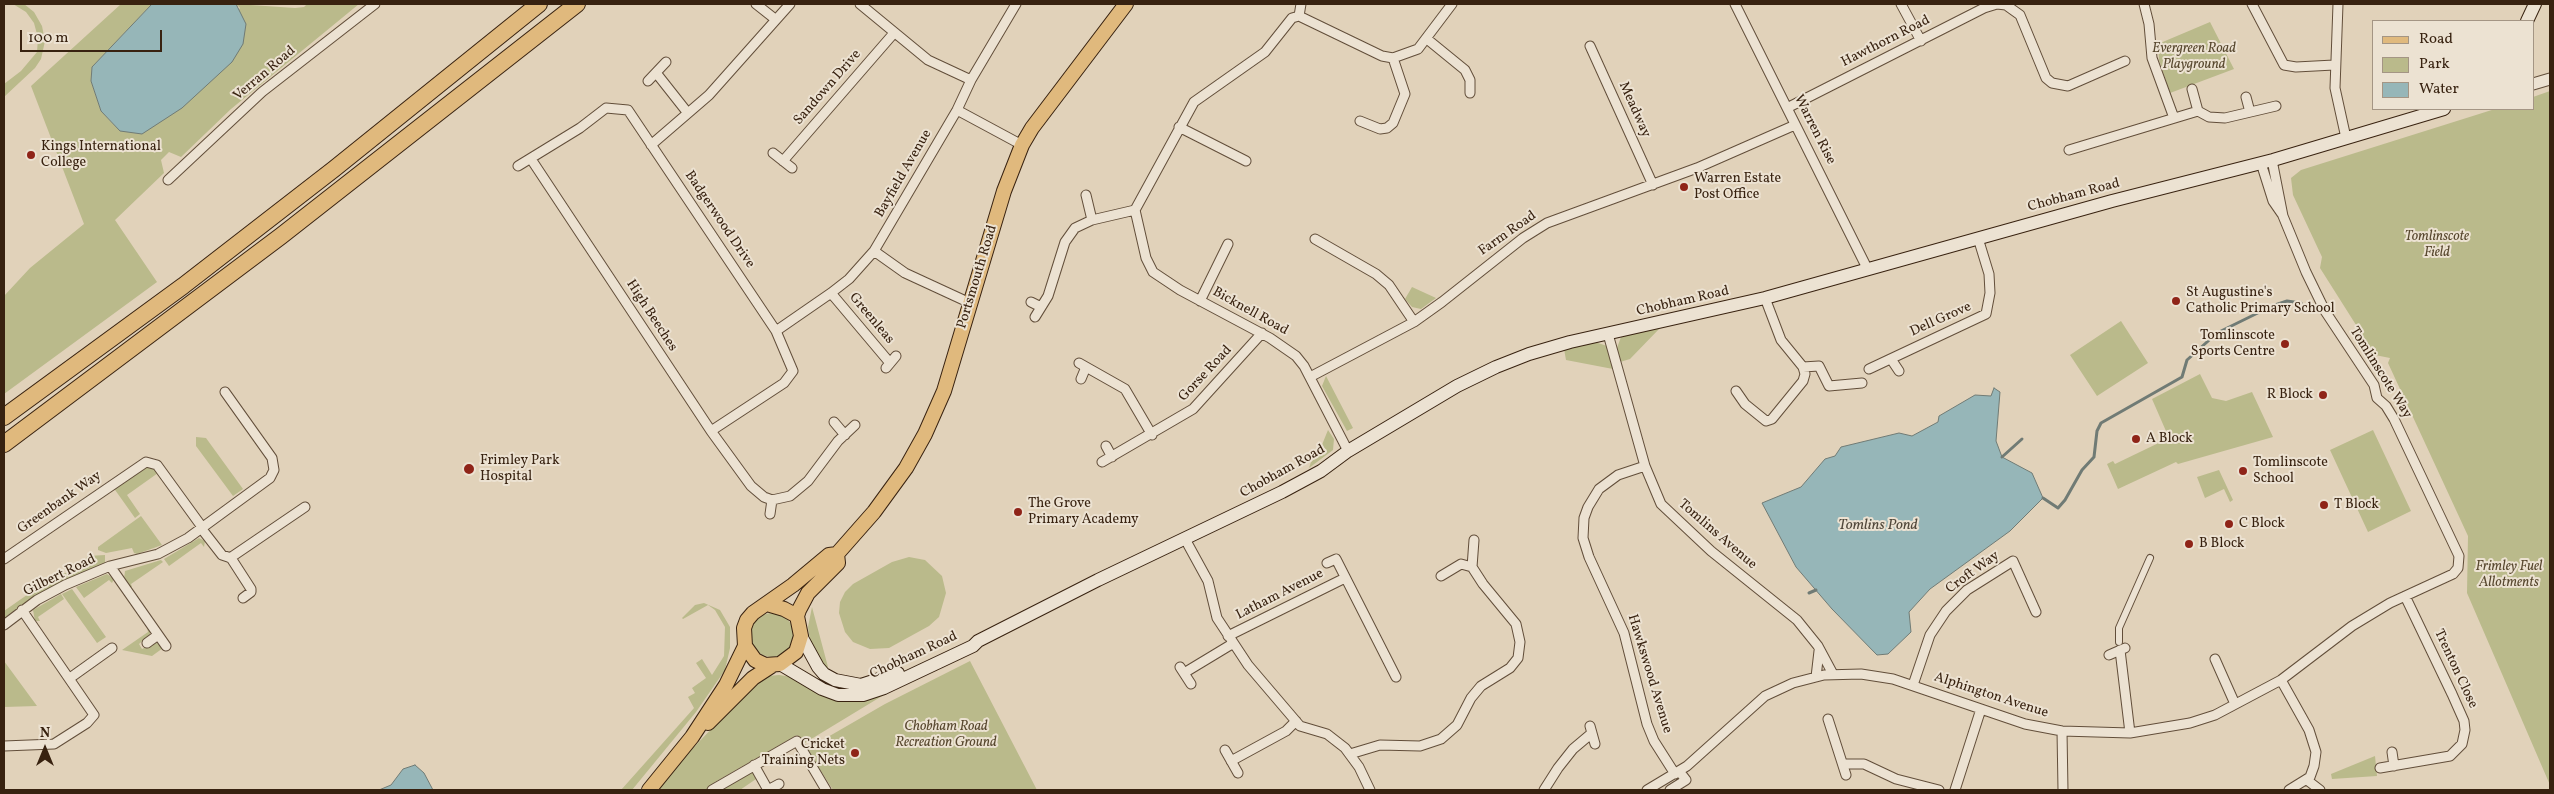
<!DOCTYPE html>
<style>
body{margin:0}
#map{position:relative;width:2554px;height:794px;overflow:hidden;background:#e1d2ba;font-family:Vollkorn,serif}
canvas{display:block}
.frame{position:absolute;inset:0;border:5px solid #382210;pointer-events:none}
.legend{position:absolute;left:2372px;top:20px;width:162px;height:90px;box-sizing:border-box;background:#ece2d2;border:1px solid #a49584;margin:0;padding:6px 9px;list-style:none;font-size:15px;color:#382210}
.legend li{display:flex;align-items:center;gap:10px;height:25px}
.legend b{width:25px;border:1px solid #a49584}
.north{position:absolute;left:20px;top:724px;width:50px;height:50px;-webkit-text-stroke:4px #ece2d2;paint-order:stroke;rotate:0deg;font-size:14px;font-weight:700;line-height:20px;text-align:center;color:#382210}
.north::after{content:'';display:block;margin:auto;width:18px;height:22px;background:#382210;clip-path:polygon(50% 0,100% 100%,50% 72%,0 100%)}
.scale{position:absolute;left:20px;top:30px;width:142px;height:22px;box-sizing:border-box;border:2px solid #382210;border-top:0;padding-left:6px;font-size:15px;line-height:18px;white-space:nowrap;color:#382210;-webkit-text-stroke:4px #ece2d2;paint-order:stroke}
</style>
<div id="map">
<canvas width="2554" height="794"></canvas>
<div class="frame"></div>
<ul class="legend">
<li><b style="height:6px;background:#e0b97d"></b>Road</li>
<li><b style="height:14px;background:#baba8b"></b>Park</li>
<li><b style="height:14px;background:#96b6b8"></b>Water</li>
</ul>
<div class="north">N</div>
<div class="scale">100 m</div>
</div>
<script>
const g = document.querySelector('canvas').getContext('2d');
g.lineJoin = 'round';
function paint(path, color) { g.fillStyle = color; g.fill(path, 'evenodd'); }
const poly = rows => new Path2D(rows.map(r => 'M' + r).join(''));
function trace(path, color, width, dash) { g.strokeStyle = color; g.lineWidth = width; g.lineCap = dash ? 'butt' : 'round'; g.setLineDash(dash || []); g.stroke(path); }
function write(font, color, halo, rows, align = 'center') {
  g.font = font + ' Vollkorn,serif'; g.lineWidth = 4; g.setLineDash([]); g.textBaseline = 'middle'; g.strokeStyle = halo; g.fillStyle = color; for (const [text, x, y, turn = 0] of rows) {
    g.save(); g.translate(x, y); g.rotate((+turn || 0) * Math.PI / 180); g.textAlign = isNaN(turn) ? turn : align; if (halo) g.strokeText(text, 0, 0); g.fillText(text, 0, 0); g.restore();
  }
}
paint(poly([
 [13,4,24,4,34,12,42,26,45,41,41,59,35,68,4,97,4,84,21,71,37,52,38,38,34,23,26,12],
 [121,4,152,4,92,67,91,81,101,111,120,131,240,8,236,4,295,8,304,7,307,4,359,4,231,109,181,157,169,152,161,160,164,173,115,220,157,282,4,394,4,296,30,268,84,224,31,86],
 [2210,22,2234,69,2170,93,2159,60,2158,44],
 [2550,91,2550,785,2467,593,2468,536,2388,363,2390,358,2375,355,2320,268,2322,257,2293,195,2291,178,2301,170,2495,109,2533,109,2533,97],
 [1412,287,1436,298,1421,309,1412,307,1405,299],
 [2121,321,2148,363,2097,396,2070,355],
 [1660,328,1630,359,1620,362,1617,348,1621,337],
 [1595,342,1607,346,1613,369,1566,360,1564,349],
 [2200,374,2212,398,2226,401,2252,392,2273,437,2178,464,2176,462,2118,489,2107,464,2113,461,2115,464,2169,438,2152,399],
 [1326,376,1353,428,1347,431,1322,386],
 [1328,430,1334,439,1333,450,1309,468,1311,462,1317,457],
 [2373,430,2411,511,2368,532,2330,450],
 [196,437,206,438,243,489,233,496,196,446],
 [145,465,153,467,158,473,127,495,140,514,135,518,113,487],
 [2219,470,2233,500,2230,502,2224,489,2205,498,2197,477],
 [141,516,162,545,137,554,134,553,132,548,106,553,98,550,98,547],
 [199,538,205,541,204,547,201,543,169,566,164,559],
 [105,555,105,563,62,582,25,603,4,618,4,611,54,576,73,571,88,556],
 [909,557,925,560,942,576,946,593,939,617,929,626,889,648,870,649,853,642,845,632,839,613,840,602,845,592,853,584,892,562],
 [161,560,163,562,131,584,132,587,129,587,124,579,125,571],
 [107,574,114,579,112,583,109,580,84,598,76,587],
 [72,589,106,637,97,643,62,594],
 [61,594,64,599,38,617,40,621,35,621,33,610],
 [704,603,720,610,730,627,730,648,725,670,696,712,632,790,621,790,694,708,688,697,695,693,692,688,706,678,696,663,702,659,712,675,724,656,725,627,715,610,708,605,683,619,682,618,695,605],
 [812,607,828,667,824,671,810,641,808,627],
 '750 635a22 22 0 1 1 44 0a22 22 0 1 1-44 0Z',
 [147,627,151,630,150,634,139,644,142,649,156,642,163,648,152,656,122,650,148,632],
 [4,661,37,706,4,707],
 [970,661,1037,790,833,790,807,749,885,704],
 [779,675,792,677,823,695,887,693,803,744,797,735,715,782,706,790,657,790,691,750,757,682,768,676],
 [2375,756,2377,776,2332,779,2331,774],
 [752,772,756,779,740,790,718,790]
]), '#baba8b');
const water = poly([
 [152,4,236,4,246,24,243,44,232,62,182,108,142,134,120,131,101,111,91,81,92,67,152,4],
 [1994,388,2000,392,1996,441,2002,457,2032,473,2043,498,2010,531,1930,589,1909,612,1911,632,1888,654,1877,655,1832,609,1796,567,1762,503,1801,487,1825,459,1835,456,1841,447,1899,433,1912,436,1938,422,1939,416,1975,395,1991,396,1994,388],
 [415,765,424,773,433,790,379,790,391,785,403,769,415,765]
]);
paint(water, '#96b6b8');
trace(water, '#707b75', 1);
trace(poly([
 [2002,457,2022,439],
 [2043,498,2058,508,2065,500,2082,470,2094,457,2097,431,2101,423,2182,377,2187,360,2217,333,2272,306,2287,301,2301,303],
 [1809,593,1816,590]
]), '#707b75', 3);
const pedestrian = poly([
 [2119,642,2119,628,2150,558]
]);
const minor = poly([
 [756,4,775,19],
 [860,4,928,60,971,80],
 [1735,4,1868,270],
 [1901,4,1921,41],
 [2144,4,2149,24,2152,58,2174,118],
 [2252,4,2284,65,2296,67,2334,65],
 [2338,4,2335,88,2346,138],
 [1299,16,1382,56,1393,58,1418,49,1452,4],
 [1299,16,1301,4],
 [1427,39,1465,70,1470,80,1470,93],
 [1590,46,1653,185],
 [657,74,687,112],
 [648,81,666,62],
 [2192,89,2198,111,2209,117,2225,118,2276,106],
 [2246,97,2250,112],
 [1787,108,1984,8,1997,4,2006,5,2020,15,2046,78,2052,83,2068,86,2125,61],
 [957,110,1022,145],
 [1360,121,1380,129,1387,128,1393,123,1405,94,1393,58],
 [1179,127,1246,161],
 [651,145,709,95,790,4],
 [2069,150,2198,111],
 [773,153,792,168],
 [531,159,711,431,751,486,764,497,772,500,790,496,808,481,838,441,855,425],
 [783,161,894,33],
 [2261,163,2273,201,2282,214],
 [518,166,580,128,606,108,628,110,776,331,793,371,784,383,711,431],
 [168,180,262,92,375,4],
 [1086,195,1092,220],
 [1135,210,1146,258,1153,272,1180,290,1270,338,1296,356,1304,366,1348,451],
 [1135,210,1194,102,1265,52,1292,18,1299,16],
 [1315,239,1376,274,1389,285,1414,322],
 [874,251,905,273,970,303],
 [831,293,890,363],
 [1200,301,1228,244],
 [1031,302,1041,307],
 [1035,317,1048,296,1065,242,1075,228,1092,220,1135,210],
 [776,331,831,293,849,279,874,251,957,110,971,80,1016,4],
 [1608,334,1645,466,1661,504,1711,551,1797,620,1818,646,1833,674],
 [1891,359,1899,371],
 [1079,363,1125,389,1152,435],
 [1803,367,1819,366,1829,386,1862,383],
 [886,368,896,356],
 [1869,369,1986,314,1990,293,1989,274,1978,238],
 [1310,377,1414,322,1442,302,1523,238,1547,223,1697,168,1795,125],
 [1081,379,1086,367],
 [1736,391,1745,404,1766,421,1772,419,1803,381,1805,374,1803,367,1781,340,1765,298],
 [834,422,845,435],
 [1106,446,1112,457],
 [1102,462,1193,409,1262,333],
 [1645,466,1618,475,1599,489,1588,507,1584,518,1583,538,1589,557,1624,633,1647,724,1654,741,1675,774],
 [770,514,772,500],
 [201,528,222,555,231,558,251,589,251,592,243,598],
 [1185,539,1208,581,1217,618,1248,665,1300,726,1327,734,1345,748,1359,767,1370,790],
 [230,558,305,507],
 [4,559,146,462,157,465,202,527],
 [1327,563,1336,559,1396,677],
 [110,566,166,646],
 [1441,576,1461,564,1472,567],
 [4,625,37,600,65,585,110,566,158,554,188,538,270,478,274,470,272,458,225,392],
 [1228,636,1345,578],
 [147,643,158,635],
 [2120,650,2130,733],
 [2109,655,2125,648],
 [2215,659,2235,704],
 [1180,667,1191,684],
 [1184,673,1232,644],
 [1816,677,1819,651],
 [70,678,112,648],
 [2281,680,2309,730,2316,752,2314,766,2310,777,2289,790],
 [1913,685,1930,635,1946,611,1967,590,2013,561,2036,612],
 [1828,719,1846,775],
 [1590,726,1595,744],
 [2062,731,2063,790],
 [4,746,54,744,87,723,94,715,22,610],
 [1225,750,1238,773],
 [2392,752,2394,766],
 [1350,754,1380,745,1420,746,1441,739,1457,725,1471,698,1481,686,1510,668,1518,658,1520,642,1516,624,1483,584,1472,567,1474,540],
 [1231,761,1286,731,1296,721],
 [1843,764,1864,764,1896,779,1939,790],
 [754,765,768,790],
 [2380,768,2450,756,2462,744,2465,730,2464,721,2452,694,2405,596],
 [2307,780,2320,790],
 [712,790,797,741,826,790],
 [768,790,779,784],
 [1544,790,1558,768,1573,749,1592,733],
 [1647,790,1687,766,1765,696,1793,683,1824,675,1861,674,1893,679,2025,724,2062,731,2130,733,2190,723,2215,715,2281,680,2352,626,2390,603,2453,574,2458,568,2459,556,2394,419,2386,406,2377,398,2374,385,2325,311,2306,272,2283,216,2272,160],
 [1670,790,1686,780,1679,771],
 [1955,790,1981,709]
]);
const tertiary = poly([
 [2533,84,2550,79]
]);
const secondary = poly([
 [2527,21,2535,4],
 [801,636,818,667,824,674,835,680,861,685,898,673],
 [780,664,822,689,838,695,863,695,884,688,973,646,978,641,1098,580,1282,492,1321,471,1348,451,1457,386,1496,367,1529,354,1570,342,1765,298,2112,201,2273,160,2444,109]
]);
const primary = poly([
 [837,554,874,512,906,468,925,434,944,391,1004,191,1022,145,1032,128,1126,4],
 [837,554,838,563,808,593,799,610,797,616,801,636,796,652,780,664,765,665,755,660,745,646,744,628,747,620,753,613,793,585,829,555,837,554],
 [767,604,784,609,797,616],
 [708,723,753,678,773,665],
 [649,790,692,737,726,685,745,646]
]);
const motorway = poly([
 [4,417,183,286,334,169,539,4],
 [4,444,281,236,577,4]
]);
trace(pedestrian, '#624e3a', 8);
trace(minor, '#624e3a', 11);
trace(tertiary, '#624e3a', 13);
trace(secondary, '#382210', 14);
trace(primary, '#382210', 16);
trace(motorway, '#382210', 18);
trace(pedestrian, '#ece2d2', 6);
trace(minor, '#ece2d2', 9);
trace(tertiary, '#ece2d2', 11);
trace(secondary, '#ece2d2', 12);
trace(primary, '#e0b97d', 14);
trace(motorway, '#e0b97d', 16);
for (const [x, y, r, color] of [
 [31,155,5,"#8f2418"],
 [1684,187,5,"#8f2418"],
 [2176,301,5,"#8f2418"],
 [2285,344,5,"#8f2418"],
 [2323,395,5,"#8f2418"],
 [2136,439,5,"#8f2418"],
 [469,469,6,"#8f2418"],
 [2243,471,5,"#8f2418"],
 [2324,505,5,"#8f2418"],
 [1018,512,5,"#8f2418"],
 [2229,524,5,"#8f2418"],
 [2189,544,5,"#8f2418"],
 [855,753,5,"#8f2418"]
]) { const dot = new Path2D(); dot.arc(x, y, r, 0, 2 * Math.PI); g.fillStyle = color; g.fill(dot); trace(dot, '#ece2d2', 2); }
write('14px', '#382210', '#ece2d2', [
 ["Hawthorn Road",1886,42,-27],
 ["Verran Road",265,74,-40],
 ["Sandown Drive",828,88,-49],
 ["Meadway",1634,110,66],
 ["Warren Rise",1814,130,63],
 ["Bayfield Avenue",904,174,-60],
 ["Chobham Road",2074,196,-15],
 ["Badgerwood Drive",719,220,56],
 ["Farm Road",1508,234,-35],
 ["Portsmouth Road",978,277,-73],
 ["Chobham Road",1683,302,-13],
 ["Bicknell Road",1250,312,29],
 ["High Beeches",651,316,57],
 ["Greenleas",871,319,50],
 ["Dell Grove",1941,320,-24],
 ["Tomlinscote Way",2380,373,58],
 ["Gorse Road",1206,374,-47],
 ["Chobham Road",1283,472,-29],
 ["Greenbank Way",60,503,-35],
 ["Tomlins Avenue",1717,535,41],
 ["Croft Way",1973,573,-36],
 ["Gilbert Road",60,576,-26],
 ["Latham Avenue",1280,595,-27],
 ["Chobham Road",914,656,-25],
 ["Trenton Close",2455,669,65],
 ["Hawkswood Avenue",1649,674,73],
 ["Alphington Avenue",1991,696,18]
]);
write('italic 14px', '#58482f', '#ece2d2', [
 ["Evergreen Road",2194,49],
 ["Playground",2194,65],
 ["Tomlinscote",2437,237],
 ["Field",2437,253],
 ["Frimley Fuel",2509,567],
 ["Allotments",2509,583],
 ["Chobham Road",946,727],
 ["Recreation Ground",946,743]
]);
write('14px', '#382210', '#ece2d2', [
 ["Kings International",41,147],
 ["College",41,163],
 ["Warren Estate",1694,179],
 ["Post Office",1694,195],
 ["St Augustine's",2186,293],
 ["Catholic Primary School",2186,309],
 ["Tomlinscote",2275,336,"right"],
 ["Sports Centre",2275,352,"right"],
 ["R Block",2313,395,"right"],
 ["A Block",2146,439],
 ["Frimley Park",480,461],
 ["Hospital",480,477],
 ["Tomlinscote",2253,463],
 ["School",2253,479],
 ["The Grove",1028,504],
 ["Primary Academy",1028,520],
 ["T Block",2334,505],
 ["C Block",2239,524],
 ["B Block",2199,544],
 ["Cricket",845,745,"right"],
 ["Training Nets",845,761,"right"]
], 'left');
write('italic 15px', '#50473a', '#ece2d2', [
 ["Tomlins Pond",1878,526]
]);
</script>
